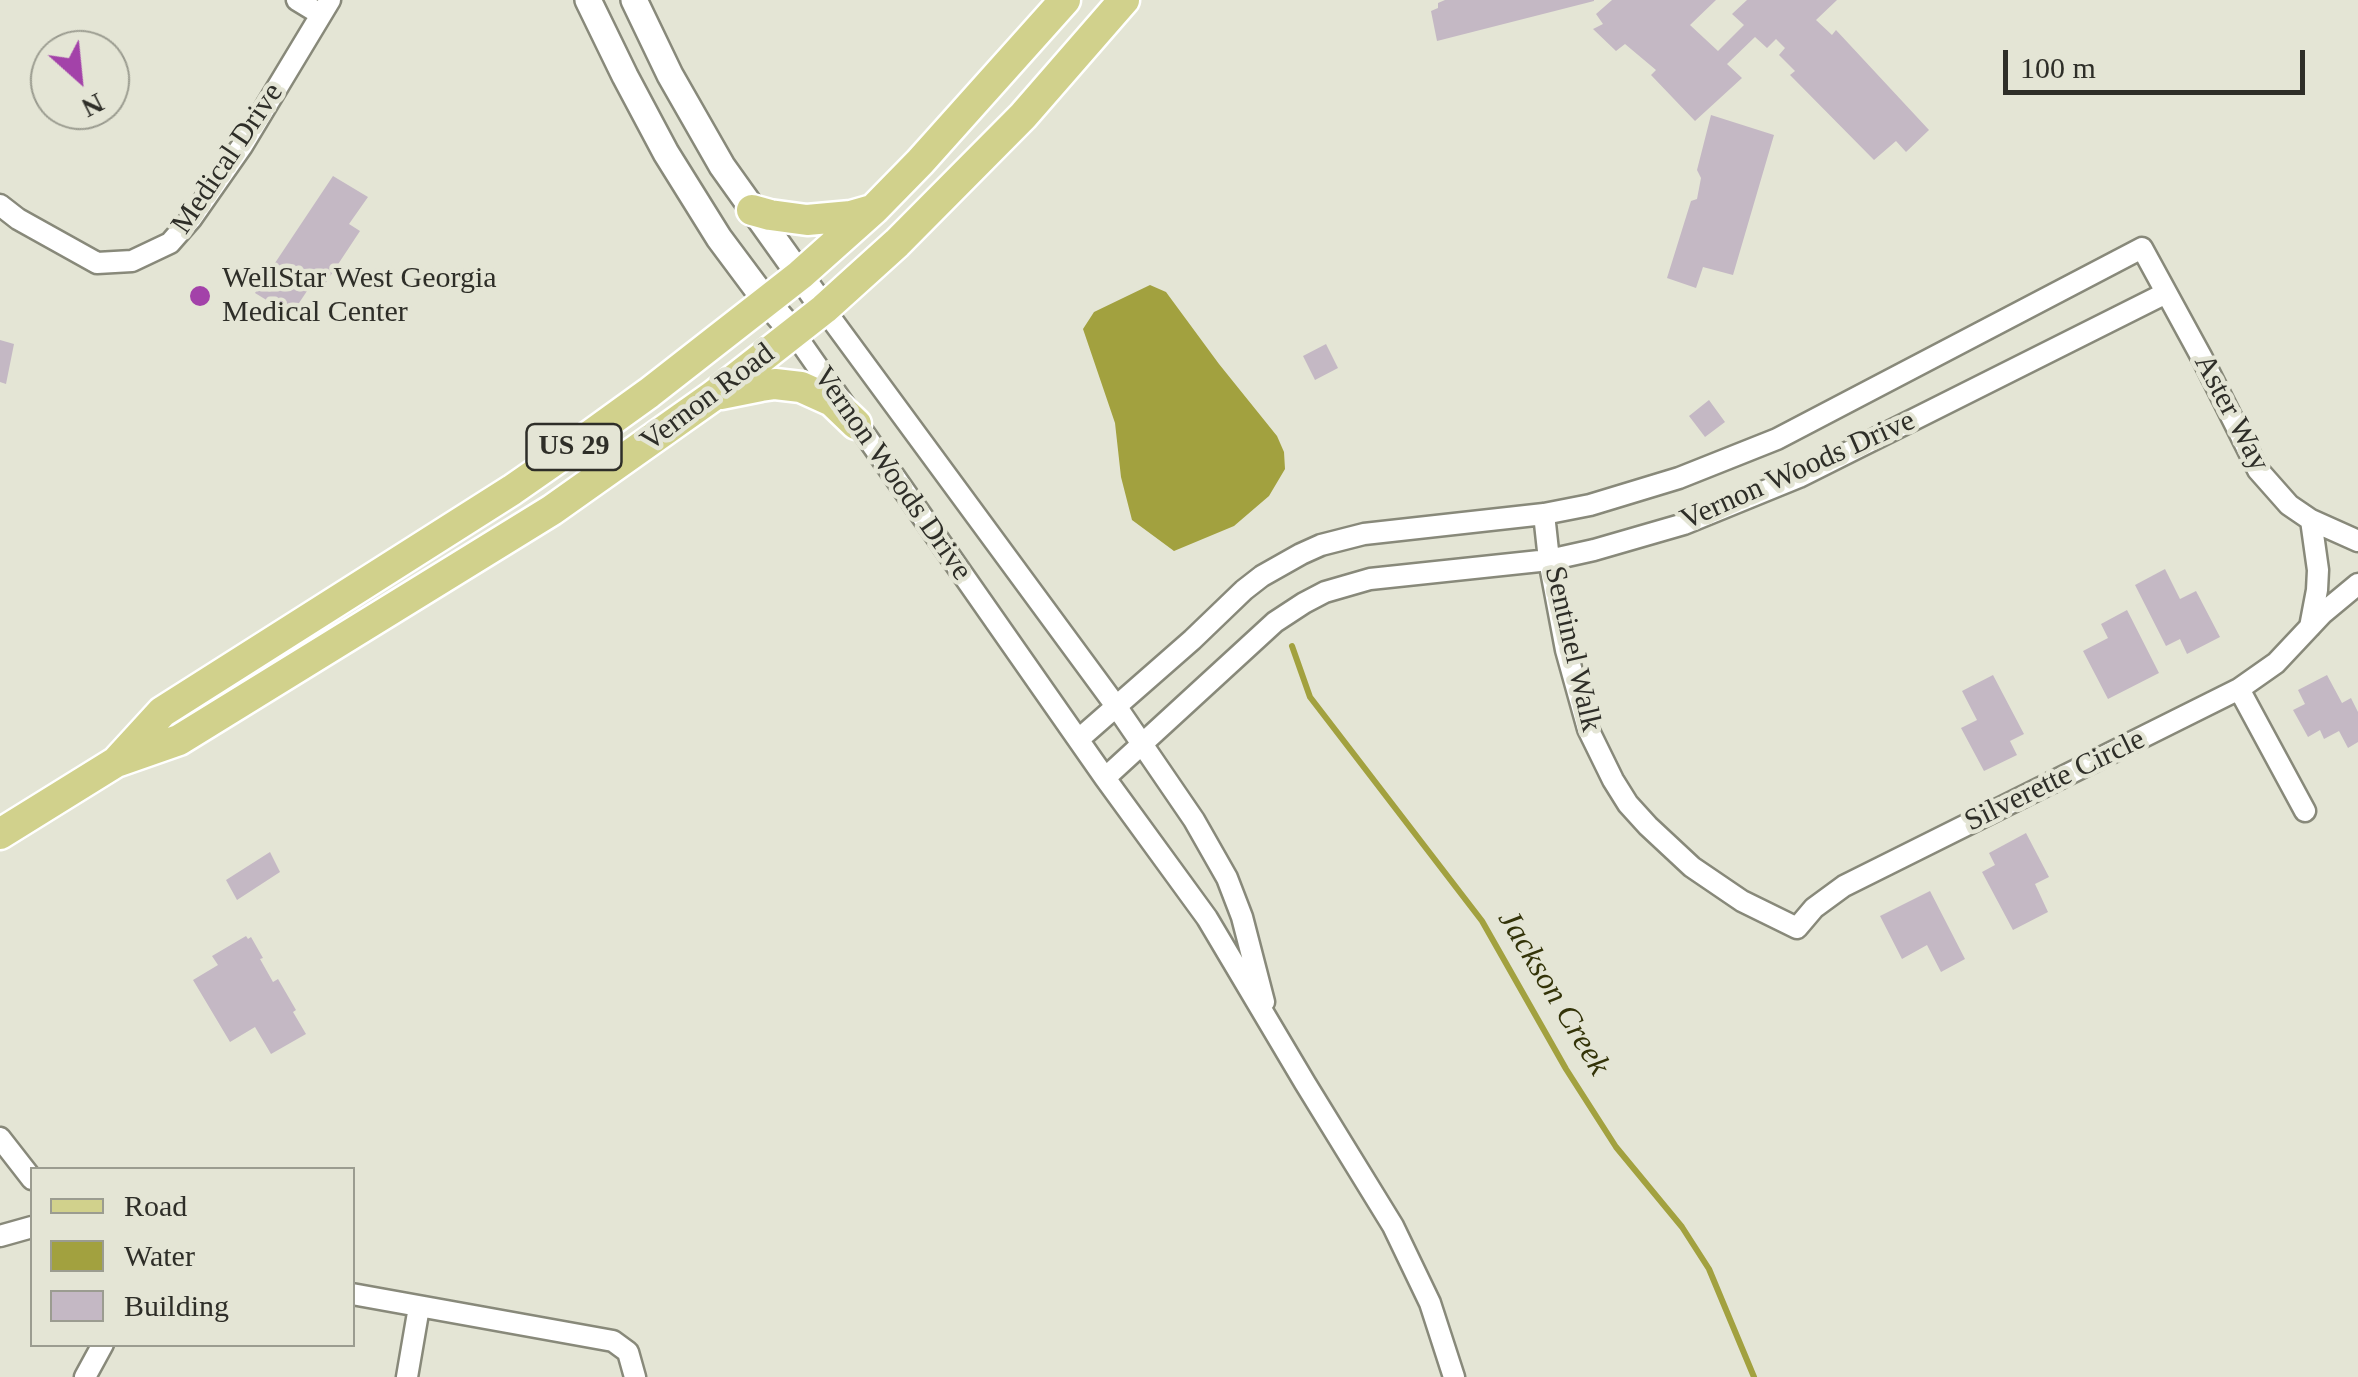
<!DOCTYPE html>
<style>
body{margin:0}
#map{position:relative;width:2358px;height:1377px;overflow:hidden;background:#e4e5d5;font-family:"Times New Roman",serif}
canvas{display:block}
.legend{position:absolute;left:30px;top:1167px;width:325px;height:180px;box-sizing:border-box;background:#e4e5d5;border:2px solid #9b9c90;margin:0;padding:12px 18px;list-style:none;font-size:30px;color:#2e2e28}
.legend li{display:flex;align-items:center;gap:20px;height:50px}
.legend b{width:50px;border:2px solid #9b9c90}
.north{position:absolute;left:30px;top:30px;width:100px;height:100px;box-sizing:border-box;background:#e4e5d5;border:2px solid #9b9c90;border-radius:50%;rotate:153deg;font-size:28px;font-weight:700;line-height:40px;text-align:center;color:#2e2e28}
.north::after{content:'';display:block;margin:auto;width:35px;height:45px;background:#a342a9;clip-path:polygon(50% 0,100% 100%,50% 72%,0 100%)}
.scale{position:absolute;left:2003px;top:50px;width:302px;height:45px;box-sizing:border-box;border:5px solid #2e2e28;border-top:0;padding-left:12px;font-size:30px;line-height:35px;white-space:nowrap;color:#2e2e28;-webkit-text-stroke:8px #e4e5d5;paint-order:stroke}
</style>
<div id="map">
<canvas width="2358" height="1377"></canvas>
<ul class="legend">
<li><b style="height:12px;background:#d1d18c"></b>Road</li>
<li><b style="height:28px;background:#a2a13f"></b>Water</li>
<li><b style="height:28px;background:#c4b8c4"></b>Building</li>
</ul>
<div class="north">N</div>
<div class="scale">100 m</div>
</div>
<script>
const g = document.querySelector('canvas').getContext('2d');
g.lineJoin = 'round';
function paint(path, color) { g.fillStyle = color; g.fill(path, 'evenodd'); }
const poly = rows => new Path2D(rows.map(r => 'M' + r).join(''));
function trace(path, color, width, dash) { g.strokeStyle = color; g.lineWidth = width; g.lineCap = dash ? 'butt' : 'round'; g.setLineDash(dash || []); g.stroke(path); }
function write(font, color, halo, rows, align = 'center') {
  g.font = font + ' "Times New Roman",serif'; g.lineWidth = 9; g.setLineDash([]); g.textBaseline = 'middle'; g.strokeStyle = halo; g.fillStyle = color; for (const [text, x, y, turn = 0] of rows) {
    g.save(); g.translate(x, y); g.rotate((+turn || 0) * Math.PI / 180); g.textAlign = isNaN(turn) ? turn : align; if (halo) g.strokeText(text, 0, 0); g.fillText(text, 0, 0); g.restore();
  }
}
paint(poly([
 [1150,285,1166,292,1219,364,1277,436,1284,452,1285,469,1269,496,1234,526,1174,551,1132,520,1121,477,1115,423,1083,329,1094,312]
]), '#a2a13f');
trace(poly([
 [1292,646,1310,697,1482,921,1566,1069,1616,1147,1682,1227,1709,1269,1754,1377]
]), '#a2a13f', 6);
paint(poly([
 [1445,0,1594,0,1594,1,1437,41,1431,11,1438,8,1438,3],
 [1612,0,1716,0,1690,25,1718,51,1744,25,1732,14,1747,0,1837,0,1816,20,1832,35,1836,30,1929,130,1906,152,1896,141,1874,160,1790,75,1795,71,1779,55,1785,48,1776,39,1767,48,1755,37,1727,64,1742,78,1695,121,1651,75,1656,70,1625,44,1616,51,1593,29,1603,24,1596,14],
 [1711,115,1774,135,1733,275,1703,267,1696,288,1667,278,1691,201,1697,199,1701,178,1697,170],
 [333,176,368,197,349,224,360,231,321,290,311,285,291,315,255,293],
 [0,340,14,344,6,384,0,382],
 [1326,344,1338,368,1315,380,1303,356],
 [1709,400,1725,422,1705,437,1689,416],
 [2165,569,2180,599,2196,591,2220,637,2187,654,2180,639,2166,646,2135,585],
 [2127,610,2159,673,2108,699,2083,651,2108,638,2101,624],
 [1993,675,2024,734,2010,741,2017,755,1984,771,1961,728,1977,720,1962,691],
 [2327,675,2342,703,2351,698,2358,712,2358,742,2348,748,2339,731,2324,739,2320,730,2308,737,2293,710,2305,704,2298,690],
 [2026,833,2049,877,2035,884,2048,912,2013,930,1982,872,1995,865,1989,853],
 [270,852,280,872,237,900,226,880],
 [1930,891,1965,959,1941,972,1927,945,1902,959,1880,916],
 [246,936,248,939,251,937,263,958,260,959,273,982,278,979,296,1010,293,1012,306,1034,271,1054,255,1027,230,1042,193,980,218,965,212,956]
]), '#c4b8c4');
const minor = poly([
 [297,0,320,14],
 [0,205,18,219,97,263,132,261,170,243,191,219,242,146,330,0],
 [824,309,1116,706,1194,820,1227,878,1242,917,1264,1002],
 [794,333,1105,778,1207,918,1305,1083,1393,1226,1430,1303,1454,1377],
 [1544,514,1549,560,1566,650,1588,729,1613,780,1628,804,1648,826,1692,867,1742,901,1797,928,1814,908,1844,886,2239,689,2276,663,2323,613,2358,584],
 [2310,627,2317,590,2318,570,2311,520],
 [2239,689,2305,811],
 [1079,739,1192,640,1244,590,1262,576,1301,554,1321,545,1364,534,1544,514,1590,505,1679,478,1777,439,2142,248,2202,358,2258,470,2289,505,2311,520,2358,541],
 [1105,778,1275,622,1304,603,1325,592,1370,579,1549,560,1594,550,1684,524,1799,477,2166,293],
 [0,1138,32,1179],
 [0,1236,32,1227],
 [352,1294,613,1341,628,1352,635,1377],
 [85,1377,103,1344],
 [407,1377,419,1307]
]);
const tertiary = poly([
 [588,0,625,76,666,153,719,238,766,301,794,333],
 [634,0,670,75,722,166,824,309]
]);
const primary = poly([
 [752,210,770,215,807,220,851,216,872,210],
 [721,394,761,386,775,384,801,387,832,401,856,424],
 [118,760,162,712,512,490,581,442,649,393,800,275,874,209,920,162,1065,0],
 [0,834,116,762,179,740,552,510,713,396,824,309,897,243,1023,116,1124,0]
]);
trace(minor, '#88897a', 25);
trace(tertiary, '#88897a', 30);
trace(primary, '#fff', 35);
trace(minor, '#fff', 20);
trace(tertiary, '#fff', 25);
trace(primary, '#d1d18c', 30);
for (const [x, y, r, color] of [
 [200,296,12,"#a342a9"]
]) { const dot = new Path2D(); dot.arc(x, y, r, 0, 2 * Math.PI); g.fillStyle = color; g.fill(dot); trace(dot, '#e4e5d5', 4); }
for (const [x, y, w] of [
 [574,447,95]
]) { const box = new Path2D(); box.roundRect(x - w / 2, y - 23, w, 46, 8); g.fillStyle = '#e4e5d5'; g.fill(box); trace(box, '#2e2e28', 2.5); }
write('bold 28px', '#2e2e28', null, [
 ["US 29",574,447]
]);
write('30px', '#2e2e28', '#e4e5d5', [
 ["Medical Drive",228,159,-56],
 ["Vernon Road",708,398,-37],
 ["Aster Way",2231,413,62],
 ["Vernon Woods Drive",1798,471,-24],
 ["Vernon Woods Drive",892,474,55],
 ["Sentinel Walk",1572,649,77],
 ["Silverette Circle",2055,781,-26]
]);
write('30px', '#2e2e28', '#e4e5d5', [
 ["WellStar West Georgia",222,279],
 ["Medical Center",222,313]
], 'left');
write('italic 32px', '#333308', '#e4e5d5', [
 ["Jackson Creek",1553,993,59]
]);
</script>
